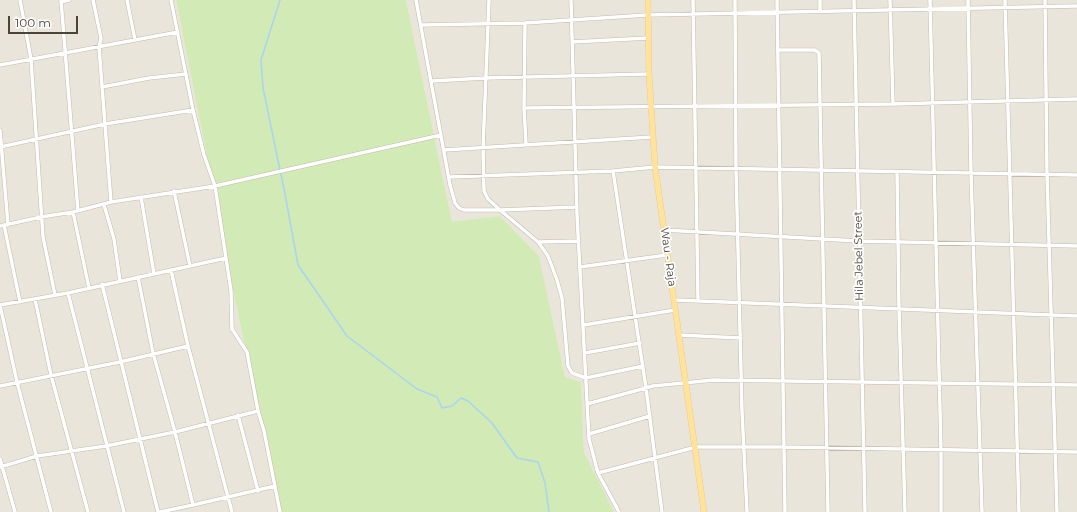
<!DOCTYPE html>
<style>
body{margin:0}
#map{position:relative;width:1077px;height:512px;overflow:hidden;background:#f6f3ec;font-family:Montserrat,sans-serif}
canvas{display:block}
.scale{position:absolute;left:8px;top:16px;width:70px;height:18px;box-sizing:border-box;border:2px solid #4b4439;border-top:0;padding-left:5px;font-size:12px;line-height:14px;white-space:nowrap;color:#4b4439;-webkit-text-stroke:3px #fff;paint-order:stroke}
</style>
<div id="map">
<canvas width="1077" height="512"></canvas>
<div class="scale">100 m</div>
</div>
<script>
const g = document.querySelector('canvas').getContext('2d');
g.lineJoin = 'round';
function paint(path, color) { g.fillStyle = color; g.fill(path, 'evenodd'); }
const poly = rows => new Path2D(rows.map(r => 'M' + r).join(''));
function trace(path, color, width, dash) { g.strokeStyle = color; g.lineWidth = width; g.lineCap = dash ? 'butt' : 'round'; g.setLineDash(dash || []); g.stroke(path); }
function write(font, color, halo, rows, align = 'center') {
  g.font = font + ' Montserrat,sans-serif'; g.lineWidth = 3.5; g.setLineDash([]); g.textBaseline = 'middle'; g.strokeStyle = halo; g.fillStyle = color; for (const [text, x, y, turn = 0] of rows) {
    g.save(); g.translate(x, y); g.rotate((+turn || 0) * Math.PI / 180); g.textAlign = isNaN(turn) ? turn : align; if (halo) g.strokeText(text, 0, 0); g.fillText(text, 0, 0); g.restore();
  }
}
paint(poly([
 [0,0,176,0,234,295,280,512,0,512],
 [406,0,1077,0,1077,512,614,512,584,452,581,382,565,377,539,256,500,216,452,223]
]), '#eae5da');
paint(poly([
 [176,0,406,0,452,222,500,216,539,256,565,377,581,382,584,452,614,512,280,512,234,295]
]), '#d2eab5');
trace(poly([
 [280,0,261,60,263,88,285,194,298,265,347,336,417,389,437,397,442,408,452,406,461,398,468,401,492,423,517,458,538,462,545,483,549,512]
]), '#a9d4f2', 1.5);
const street = poly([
 [20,0,31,59,43,237,55,295],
 [61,0,78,211],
 [93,0,101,38,99,47,111,202],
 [127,0,135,40],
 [171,0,193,110,204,155,215,186,231,291,232,329,247,352,258,411,264,431,280,512],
 [416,0,450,185,455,203,459,208,464,210,500,210,538,242,548,256,557,280,562,298,568,366,572,373,586,378,643,366],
 [489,0,483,148,484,191,488,199,500,210,577,207],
 [571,0,577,215,589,439,598,473,619,512],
 [693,0,698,300],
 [735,0,736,169,742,411,747,512],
 [777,0,785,512],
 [820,0,820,11],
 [854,0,865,512],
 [890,0,893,104],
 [930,0,941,450,941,512],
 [968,0,971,173,982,512],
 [1005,0,1019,512],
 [1045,0,1047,174,1057,512],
 [61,2,69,0],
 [525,23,524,108,526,144],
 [422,25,525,23,647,15,1077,6],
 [572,42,648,38],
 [778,50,815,50,819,53,828,512],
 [0,65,178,32],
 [432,81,485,78,649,74],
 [102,87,149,78,186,74],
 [524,108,893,104,1077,99],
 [0,130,8,225],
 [0,147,105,124,193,110],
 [444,150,652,137],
 [613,171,646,388,662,512],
 [897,172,899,308,905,512],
 [449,177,613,171,655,167,1077,175],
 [174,191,190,266],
 [141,197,154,274],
 [104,205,114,239,120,281],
 [73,212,89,288],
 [4,225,20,302],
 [0,226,41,217,73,212,111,202,215,186,441,135],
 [664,230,858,241,1077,246],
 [538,242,579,241],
 [580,267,667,255],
 [171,270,188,346],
 [138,277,153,353,175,432,193,505,275,486],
 [102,284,158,512],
 [68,293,124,512],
 [35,299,51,375,88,512],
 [674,300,1077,316],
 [0,305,68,293,226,258],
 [0,305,17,382,51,512],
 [584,325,675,310],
 [679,335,741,338],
 [585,353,640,343],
 [0,386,120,362,188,346,232,512],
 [587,404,653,386,714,380,1077,385],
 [238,415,258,491],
 [589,434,650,416],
 [0,459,15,512],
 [0,467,37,456,106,446,175,432,258,411],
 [598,473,696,447,784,447,1077,452],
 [160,512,193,505]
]);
const primary = poly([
 [648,0,649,74,655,167,704,512]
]);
trace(street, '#c2bbae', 4.5);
trace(primary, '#e6c16a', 6);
trace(street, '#fff', 3.5);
trace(primary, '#ffe39c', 5.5);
write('11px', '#4b4439', '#fff', [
 ["Hila Jebel Street",859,256,-91],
 ["Wau - Raja",668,257,82]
]);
</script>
